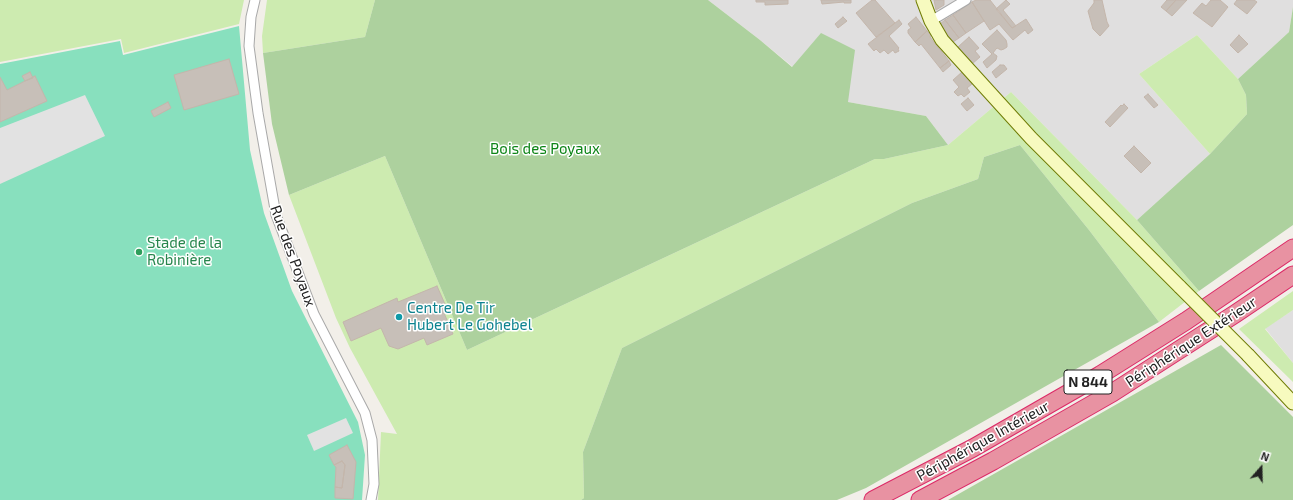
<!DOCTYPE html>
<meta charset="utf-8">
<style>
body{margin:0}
#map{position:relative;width:1293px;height:500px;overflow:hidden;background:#f2efe9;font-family:"Exo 2",sans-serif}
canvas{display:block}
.north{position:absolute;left:1241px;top:448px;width:40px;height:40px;-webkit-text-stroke:3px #fff;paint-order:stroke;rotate:20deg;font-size:11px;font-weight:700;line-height:16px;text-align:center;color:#222}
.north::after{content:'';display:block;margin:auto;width:14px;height:18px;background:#222;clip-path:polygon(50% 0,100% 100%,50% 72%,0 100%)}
</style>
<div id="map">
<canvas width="1293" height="500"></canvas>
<div class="north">N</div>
</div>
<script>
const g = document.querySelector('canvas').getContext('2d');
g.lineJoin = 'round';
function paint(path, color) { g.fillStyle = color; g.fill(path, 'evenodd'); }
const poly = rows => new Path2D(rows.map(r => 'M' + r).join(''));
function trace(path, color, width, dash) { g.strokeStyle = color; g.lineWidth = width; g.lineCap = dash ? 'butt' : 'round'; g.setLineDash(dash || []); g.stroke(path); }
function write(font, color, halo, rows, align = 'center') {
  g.font = font + ' "Exo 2",sans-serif'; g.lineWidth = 3; g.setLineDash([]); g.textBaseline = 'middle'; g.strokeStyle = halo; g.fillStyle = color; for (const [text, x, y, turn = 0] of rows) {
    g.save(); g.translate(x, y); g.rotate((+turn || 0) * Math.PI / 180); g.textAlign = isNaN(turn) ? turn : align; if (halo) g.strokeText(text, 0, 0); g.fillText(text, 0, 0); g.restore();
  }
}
paint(poly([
 [708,0,1293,0,1293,7,1289,32,1238,79,1197,35,1139,74,1210,154,1137,220,1011,92,948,145,926,116,848,102,821,34,793,67,760,40],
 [1293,310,1293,363,1265,328]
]), '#e0dfdf');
paint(poly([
 [0,0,244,0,239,24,124,53,121,39,0,62],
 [267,0,375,0,365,37,263,53,262,36],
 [1197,35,1238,79,1246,95,1247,114,1210,154,1139,74],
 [1011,92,1137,220,1199,291,1159,322,1089,230,1020,145,984,157,978,179,912,203,622,348,583,452,584,498,581,500,378,500,381,432,397,434,350,348,336,318,289,195,385,156,467,350,875,159,884,159,948,145],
 [1293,291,1293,310,1265,329,1293,363,1293,382,1239,329]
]), '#cdebb0');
paint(poly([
 [375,0,708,0,760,40,792,67,821,33,855,50,848,102,926,116,948,145,884,159,875,159,467,350,385,156,289,195,272,124,263,53,365,37],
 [1293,7,1293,225,1199,291,1137,220,1210,154,1247,114,1246,95,1238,79,1289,32],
 [1020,145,1089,230,1159,322,866,488,837,500,581,500,584,498,583,452,622,348,912,203,978,179,984,157],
 [1221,345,1293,417,1293,500,948,500]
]), '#add19e');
paint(poly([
 [239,26,250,150,264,213,292,291,358,422,365,455,362,500,0,500,0,64,120,41,123,55]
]), '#88e0be');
paint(poly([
 [85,95,105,136,0,184,0,128],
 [346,418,353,433,314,451,307,435]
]), '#e2e2e2');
const building = poly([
 [756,0,788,0,788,4,765,5,765,2,756,2,756,0],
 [821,0,851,0,851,3,844,3,844,2,822,4,821,0],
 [872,0,875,0,895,23,876,37,856,13,872,0],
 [934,0,944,0,944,5,936,10,934,0],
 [976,0,990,0,1012,28,1026,19,1033,30,1028,34,1025,30,1013,40,999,24,990,30,972,2,976,0],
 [1006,0,1010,4,1003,10,1016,26,1012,28,996,9,1006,0],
 [1094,0,1102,0,1107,22,1109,26,1100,36,1093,29,1088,11,1094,3,1094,0],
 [1167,0,1176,0,1166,11,1161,7,1167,0],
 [1176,0,1187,0,1172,16,1166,11,1176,0],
 [1211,0,1220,0,1228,7,1212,27,1193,13,1202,3,1206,6,1211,0],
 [1237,0,1254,0,1257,2,1247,14,1234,4,1237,0],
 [972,2,984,21,966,33,953,15,972,2],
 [953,15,966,33,959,38,945,20,953,15],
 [843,17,847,21,838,28,835,24,843,17],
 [916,17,927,31,915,42,908,33,908,30,911,28,908,24,916,17],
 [899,20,902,24,889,36,899,48,898,49,899,51,895,53,893,50,888,54,884,50,880,53,876,49,874,51,868,44,899,20],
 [945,20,959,38,953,42,940,24,945,20],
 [997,30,1006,40,1007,44,1007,47,1004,49,1001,50,997,48,996,49,993,53,997,56,996,60,987,68,983,62,992,54,982,44,997,30],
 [927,31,931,35,930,37,949,61,940,68,921,44,919,46,915,42,927,31],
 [1239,35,1248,44,1238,53,1230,45,1239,35],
 [969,37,979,48,975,51,980,57,972,64,958,47,969,37],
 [229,59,239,94,184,110,174,75,229,59],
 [949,61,951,65,943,72,940,68,949,61],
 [1000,65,1004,65,1007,69,996,78,992,72,1000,65],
 [30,72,33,78,25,81,22,76,30,72],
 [962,72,972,84,967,88,970,92,964,97,961,94,958,96,954,92,959,87,953,80,962,72],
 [35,76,47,101,0,122,0,77,7,90,35,76],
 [1148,94,1158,105,1154,108,1144,97,1148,94],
 [968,98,974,105,967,111,961,104,968,98],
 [168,102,171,108,154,117,151,111,168,102],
 [1124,104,1128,108,1110,127,1105,122,1121,105,1122,106,1124,104],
 [1134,146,1151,163,1141,173,1124,156,1134,146],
 [437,286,448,311,444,313,453,334,427,345,424,338,398,349,389,346,381,328,351,341,343,322,397,298,398,302,437,286],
 [347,445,356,462,353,499,335,498,335,487,342,488,345,465,342,461,334,465,329,455,347,445],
 [342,461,345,465,342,488,335,487,336,467,334,465,342,461]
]);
paint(building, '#c7bfb8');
trace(building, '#c4b6ab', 1);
const street = poly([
 [255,0,251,17,249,46,258,113,276,215,314,314,365,413,372,440,374,484,371,500],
 [931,21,966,0]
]);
const secondary = poly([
 [923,0,931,21,942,40,1031,138,1180,287],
 [1248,355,1293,403]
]);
const highway = poly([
 [873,500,973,448,1100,375,1186,321,1293,248],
 [920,500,993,461,1112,393,1235,314,1293,275]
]);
trace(street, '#a9a9a9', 11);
trace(secondary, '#707d05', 15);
trace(highway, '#dc2a67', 19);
trace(street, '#fff', 9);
trace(secondary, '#f7fabf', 13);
trace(highway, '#e892a2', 17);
const secondaryBridge = poly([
 [1180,287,1248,355]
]);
trace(secondaryBridge, '#707d05', 15, []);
trace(secondaryBridge, '#f7fabf', 13);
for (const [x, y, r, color] of [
 [139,252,4,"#2e9e5b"],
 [399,317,4,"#0f9aa8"]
]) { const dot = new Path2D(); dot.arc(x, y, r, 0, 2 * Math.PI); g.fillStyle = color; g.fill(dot); trace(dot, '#fff', 1.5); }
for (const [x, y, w] of [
 [1088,382,48]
]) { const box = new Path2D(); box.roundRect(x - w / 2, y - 12, w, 24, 3); g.fillStyle = '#fff'; g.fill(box); trace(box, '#222', 1); }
write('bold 14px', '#222', null, [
 ["N 844",1088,382]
]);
write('15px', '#0c8416', '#fff', [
 ["Bois des Poyaux",545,149]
]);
write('15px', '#27864d', '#fff', [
 ["Stade de la",147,243],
 ["Robinière",147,260]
], 'left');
write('15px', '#222', '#fff', [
 ["Rue des Poyaux",293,256,70],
 ["Périphérique Extérieur",1191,342,-33],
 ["Périphérique Intérieur",983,441,-29]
]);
write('15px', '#0d838f', '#fff', [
 ["Centre De Tir",407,308],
 ["Hubert Le Gohebel",407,325]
], 'left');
</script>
